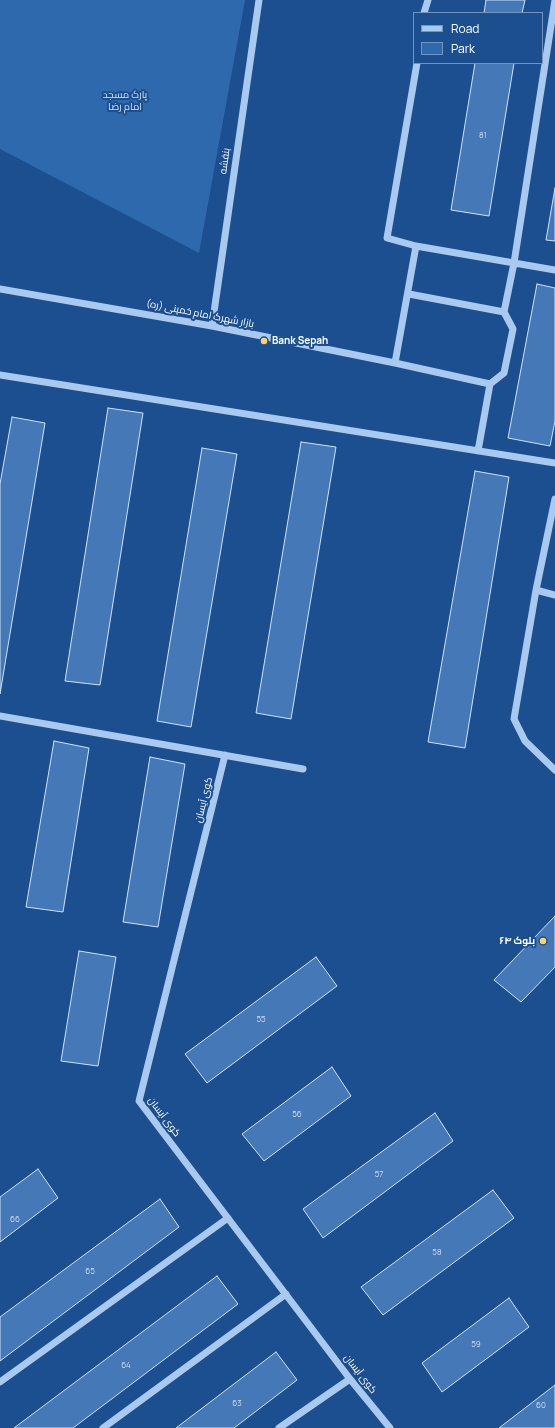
<!DOCTYPE html>
<meta charset="utf-8">
<style>
body{margin:0}
#map{position:relative;width:555px;height:1428px;overflow:hidden;background:#1b4f8f;font-family:Manrope,sans-serif}
canvas{display:block}
.legend{position:absolute;left:413px;top:12px;width:130px;height:52px;box-sizing:border-box;background:#1b4f8f;border:1px solid #7695bc;margin:0;padding:5px 7px;list-style:none;font-size:12px;color:#fff}
.legend li{display:flex;align-items:center;gap:8px;height:20px}
.legend b{width:20px;border:1px solid #7695bc}
</style>
<div id="map">
<canvas width="555" height="1428"></canvas>
<ul class="legend">
<li><b style="height:5px;background:#a9c9ee"></b>Road</li>
<li><b style="height:11px;background:#2e69ad"></b>Park</li>
</ul>
</div>
<script>
const g = document.querySelector('canvas').getContext('2d');
g.lineJoin = 'round';
function paint(path, color) { g.fillStyle = color; g.fill(path, 'evenodd'); }
const poly = rows => new Path2D(rows.map(r => 'M' + r).join(''));
function trace(path, color, width, dash) { g.strokeStyle = color; g.lineWidth = width; g.lineCap = dash ? 'butt' : 'round'; g.setLineDash(dash || []); g.stroke(path); }
function write(font, color, halo, rows, align = 'center') {
  g.font = font + ' Manrope,Cairo,sans-serif'; g.lineWidth = 4; g.setLineDash([]); g.textBaseline = 'middle'; g.strokeStyle = halo; g.fillStyle = color; for (const [text, x, y, turn = 0] of rows) {
    g.save(); g.translate(x, y); g.rotate((+turn || 0) * Math.PI / 180); g.textAlign = isNaN(turn) ? turn : align; if (halo) g.strokeText(text, 0, 0); g.fillText(text, 0, 0); g.restore();
  }
}
paint(poly([
 [0,0,245,0,199,253,0,149]
]), '#2e69ad');
const building = poly([
 [486,0,525,0,522,13,484,13,486,0],
 [475,63,514,63,489,216,451,210,475,63],
 [555,188,555,241,546,240,555,188],
 [537,284,555,288,555,421,550,446,508,438,537,284],
 [108,408,143,413,100,685,65,681,108,408],
 [12,417,45,423,0,694,0,484,12,417],
 [301,442,336,447,291,719,256,713,301,442],
 [202,448,237,454,191,727,157,721,202,448],
 [475,471,509,477,465,748,428,742,475,471],
 [54,741,89,748,63,912,26,907,54,741],
 [150,757,185,764,158,927,123,922,150,757],
 [555,916,555,967,521,1002,494,980,555,916],
 [79,951,116,957,98,1066,61,1061,79,951],
 [316,957,337,986,207,1083,185,1054,316,957],
 [332,1067,351,1096,264,1161,242,1134,332,1067],
 [435,1113,453,1141,323,1238,303,1209,435,1113],
 [38,1169,58,1198,0,1242,0,1197,38,1169],
 [493,1190,514,1218,383,1315,361,1287,493,1190],
 [160,1199,179,1227,0,1361,0,1317,160,1199],
 [217,1276,238,1304,73,1428,14,1428,217,1276],
 [509,1298,529,1327,442,1392,422,1363,509,1298],
 [276,1352,297,1380,234,1428,176,1428,276,1352],
 [555,1385,555,1428,499,1428,555,1385]
]);
paint(building, '#4478b7');
trace(building, '#cfe3fa', 1);
trace(poly([
 [424,13,428,0],
 [417,63,387,238,416,246,555,270],
 [0,289,212,326,395,363,490,384],
 [409,294,504,312],
 [212,326,259,0],
 [395,363,416,246],
 [0,375,555,463],
 [478,451,490,384,504,373,513,329,504,312,514,263,555,0],
 [555,499,536,590,514,719,525,741,555,770],
 [536,590,555,595],
 [0,716,303,769],
 [225,755,139,1101,350,1379,390,1428],
 [0,1382,228,1218],
 [103,1428,286,1294],
 [279,1428,350,1379]
]), '#a9c9ee', 7);
for (const [x, y, r, color] of [
 [264,341,4,"#ffd166"],
 [543,941,4,"#ffd166"]
]) { const dot = new Path2D(); dot.arc(x, y, r, 0, 2 * Math.PI); g.fillStyle = color; g.fill(dot); trace(dot, '#1b4f8f', 1.5); }
write('8px', '#d0dded', null, [
 ["81",483,136],
 ["55",261,1020],
 ["56",297,1115],
 ["57",379,1175],
 ["66",15,1220],
 ["58",437,1253],
 ["65",90,1272],
 ["59",476,1345],
 ["64",126,1366],
 ["63",237,1404],
 ["60",541,1406]
]);
write('10px', '#cfe3fa', '#1b4f8f', [
 ["پارک مسجد",125,95],
 ["امام رضا",125,107]
]);
write('10px', '#fff', '#1b4f8f', [
 ["بنفشه",225,161,-82],
 ["بازار شهرک امام خمینی (ره)",200,314,11],
 ["کوی آیسان",204,800,-76],
 ["کوی آیسان",164,1117,53],
 ["کوی آیسان",360,1374,52]
]);
write('bold 10px', '#fff', '#1b4f8f', [
 ["Bank Sepah",272,341],
 ["بلوک ۶۴",535,941,"right"]
], 'left');
</script>
